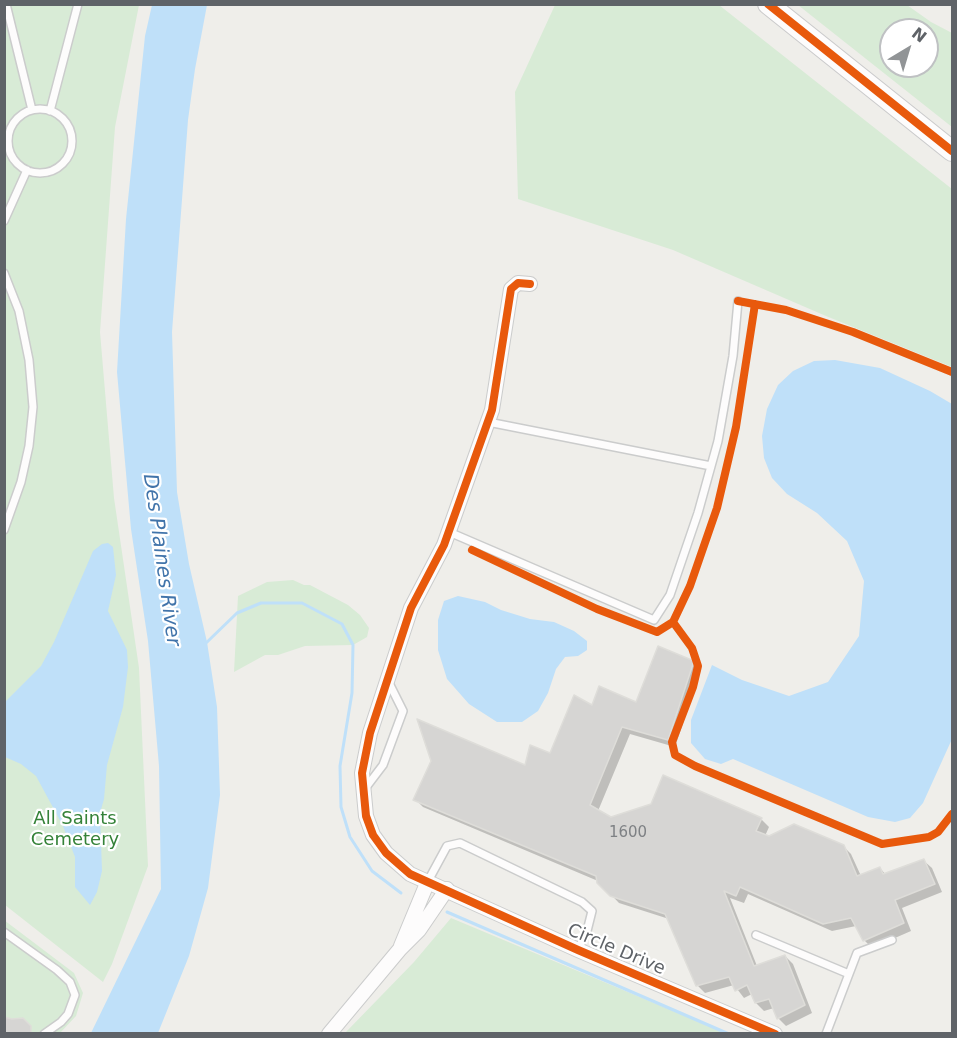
<!DOCTYPE html>
<style>
body{margin:0}
#map{position:relative;width:957px;height:1038px;overflow:hidden;background:#efeeea;font-family:"DejaVu Sans",sans-serif}
canvas{display:block}
.frame{position:absolute;inset:0;border:6px solid #5f6368;pointer-events:none}
.north{position:absolute;left:879px;top:18px;width:60px;height:60px;box-sizing:border-box;background:#fff;border:2px solid #bfc1c3;border-radius:50%;rotate:38deg;font-size:16px;font-weight:700;line-height:24px;text-align:center;color:#5f6368}
.north::after{content:'';display:block;margin:auto;width:21px;height:27px;background:#919496;clip-path:polygon(50% 0,100% 100%,50% 72%,0 100%)}
</style>
<div id="map">
<canvas width="957" height="1038"></canvas>
<div class="frame"></div>
<div class="north">N</div>
</div>
<script>
const g = document.querySelector('canvas').getContext('2d');
g.lineJoin = 'round';
function paint(path, color) { g.fillStyle = color; g.fill(path, 'evenodd'); }
const poly = rows => new Path2D(rows.map(r => 'M' + r).join(''));
function trace(path, color, width, dash) { g.strokeStyle = color; g.lineWidth = width; g.lineCap = dash ? 'butt' : 'round'; g.setLineDash(dash || []); g.stroke(path); }
function write(font, color, halo, rows, align = 'center') {
  g.font = font + ' "DejaVu Sans",sans-serif'; g.lineWidth = 4.5; g.setLineDash([]); g.textBaseline = 'middle'; g.strokeStyle = halo; g.fillStyle = color; for (const [text, x, y, turn = 0] of rows) {
    g.save(); g.translate(x, y); g.rotate((+turn || 0) * Math.PI / 180); g.textAlign = isNaN(turn) ? turn : align; if (halo) g.strokeText(text, 0, 0); g.fillText(text, 0, 0); g.restore();
  }
}
paint(poly([
 [4,5,139,5,115,127,100,332,114,498,139,668,148,866,112,964,103,982,5,905],
 [555,5,719,5,952,189,952,367,826,316,673,250,518,199,515,92],
 [798,5,907,5,931,22,952,33,952,127],
 [891,30,927,30,927,66,891,66],
 [293,580,304,585,310,585,348,605,360,615,369,628,367,637,353,645,305,646,278,655,265,655,234,672,238,596,267,582],
 [451,918,726,1033,345,1033,414,962],
 [4,920,74,973,83,993,76,1016,60,1033,5,1033]
]), '#d8ebd6');
paint(poly([
 [152,5,207,5,195,69,188,120,172,332,177,492,189,564,207,642,217,707,220,795,208,888,189,956,158,1033,91,1033,161,889,159,766,148,641,131,529,117,372,126,219,145,36],
 [835,360,880,368,930,391,952,404,952,739,923,803,910,818,895,822,868,817,733,759,721,764,705,759,691,743,691,720,712,665,742,680,789,696,828,682,859,636,864,581,847,541,817,513,787,494,772,478,764,458,762,436,767,409,778,385,793,371,814,361],
 [108,543,113,547,116,575,108,611,127,650,128,667,123,707,107,765,104,799,100,813,102,871,97,892,90,905,75,887,75,857,63,826,36,776,21,764,5,757,5,702,41,666,54,642,93,551,102,544],
 [458,596,485,602,501,610,530,619,554,622,574,631,587,641,587,650,578,656,565,657,556,669,548,693,538,711,522,722,497,722,469,704,447,679,438,650,438,620,444,601]
]), '#bfe0f9');
paint(poly([
 [658,648,694,662,701,670,675,747,630,734,598,811,611,818,761,819,769,827,765,836,843,846,851,854,861,876,880,868,886,875,924,861,932,868,942,892,902,908,911,931,872,948,864,940,856,926,832,931,748,894,744,903,730,898,757,966,785,956,793,964,812,1013,786,1026,778,1018,774,1008,764,1011,756,1003,752,994,744,998,734,985,705,993,697,985,669,919,619,903,598,881,423,807,415,799,526,767,551,754,592,707,637,704]
]), '#0003');
trace(poly([
 [205,644,237,613,261,603,302,603,342,624,353,645,352,693,340,766,341,807,350,837,372,871,401,893],
 [447,912,729,1034]
]), '#bfe0f9', 3);
const building = poly([
 [658,646,694,661,668,740,622,727,590,805,611,817,651,804,663,775,762,818,756,831,769,836,794,824,844,845,857,876,880,867,883,874,924,859,935,884,895,900,904,923,863,941,851,918,823,924,740,887,736,896,724,891,754,966,785,955,805,1005,777,1019,769,999,755,1003,747,985,735,991,729,977,696,986,665,914,610,896,597,883,596,876,413,800,431,761,417,719,525,765,530,745,550,753,574,695,592,705,599,686,636,702,658,646],
 [4,1017,12,1019,23,1018,31,1026,31,1034,4,1034,4,1017]
]);
paint(building, '#d6d5d3');
trace(building, '#deddd9', 1.5);
const lane = poly([
 [6,4,32,110],
 '8 141a32 32 0 1 1 64 0a32 32 0 1 1-64 0Z',
 [50,111,78,4],
 [4,221,27,170],
 [4,273,19,311,29,360,33,407,29,446,21,482,4,530],
 [488,422,711,466],
 [449,532,654,620,670,595,698,513,718,441,733,356,738,301],
 [364,790,383,765,403,711,389,683],
 [428,881,447,846,460,843,582,902,592,911,587,931,578,950],
 [4,932,57,970,70,982,75,995,68,1014,61,1022,44,1034],
 [756,935,849,974],
 [826,1034,857,953,892,940]
]);
const street = poly([
 [530,284,518,283,511,289,492,410,444,545,411,608,370,733,362,773,366,816,373,835,386,853,410,874,578,950,775,1034],
 [401,946,428,881],
 [329,1034,400,949,419,930,447,889]
]);
const secondary = poly([
 [768,4,952,151]
]);
trace(lane, '#cbcccc', 10);
trace(street, '#cbcccc', 16);
trace(secondary, '#cacacb', 22);
trace(lane, '#fdfcfc', 7);
trace(street, '#fdfcfc', 14);
trace(secondary, '#fdfcfc', 20);
trace(poly([
 [768,4,952,151],
 [530,284,518,283,511,289,492,410,444,545,411,608,370,733,362,773,366,816,373,835,386,853,410,874,578,950,775,1034],
 [738,301,786,310,853,332,952,372],
 [472,550,597,609,657,632,673,622,692,648,698,666,693,687,672,742,675,755,695,766,882,844,929,837,938,832,952,814],
 [673,622,690,586,717,508,736,427,755,304]
]), '#e8590c', 8);
write('15px', '#7e8184', null, [
 ["1600",628,833]
]);
write('18px', '#348238', '#fff', [
 ["All Saints",75,819],
 ["Cemetery",75,840]
]);
write('18px', '#5f6368', '#fff', [
 ["Circle Drive",616,950,23]
]);
write('italic 20px', '#4174aa', '#fff', [
 ["Des Plaines River",161,560,82]
]);
</script>
